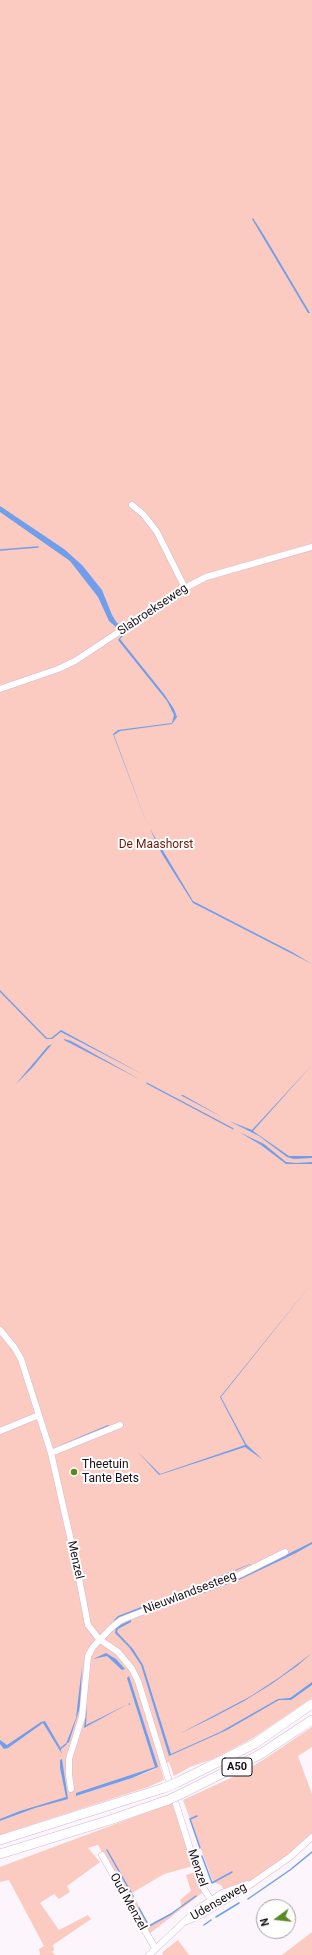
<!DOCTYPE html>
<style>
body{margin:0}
#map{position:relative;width:312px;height:1955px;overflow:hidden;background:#fcf6fc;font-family:Roboto,sans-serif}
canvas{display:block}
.north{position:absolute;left:256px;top:1899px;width:40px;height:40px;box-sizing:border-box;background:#fff;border:1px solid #a39fa3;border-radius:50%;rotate:255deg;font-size:11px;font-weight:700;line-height:16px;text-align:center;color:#1a101a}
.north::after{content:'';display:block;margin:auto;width:14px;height:18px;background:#598b22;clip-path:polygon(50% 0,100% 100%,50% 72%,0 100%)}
</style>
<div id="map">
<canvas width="312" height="1955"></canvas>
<div class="north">N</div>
</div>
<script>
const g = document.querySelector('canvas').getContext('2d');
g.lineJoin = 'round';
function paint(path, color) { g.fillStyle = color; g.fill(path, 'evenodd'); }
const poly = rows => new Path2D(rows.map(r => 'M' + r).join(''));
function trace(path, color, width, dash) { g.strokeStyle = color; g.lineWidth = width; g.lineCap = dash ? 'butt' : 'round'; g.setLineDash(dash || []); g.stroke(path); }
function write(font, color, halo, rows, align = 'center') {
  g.font = font + ' Roboto,sans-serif'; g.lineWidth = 4; g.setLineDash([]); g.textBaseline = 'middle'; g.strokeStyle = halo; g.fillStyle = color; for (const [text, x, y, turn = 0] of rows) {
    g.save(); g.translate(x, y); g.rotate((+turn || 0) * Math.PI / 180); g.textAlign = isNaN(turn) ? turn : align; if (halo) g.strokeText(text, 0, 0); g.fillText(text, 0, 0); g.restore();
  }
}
paint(poly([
 [0,0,312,0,312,1698,253,1738,213,1759,190,1767,174,1776,169,1762,160,1765,164,1780,148,1787,0,1835,0,1821,24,1812,0,1820],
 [158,1768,132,1778,76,1796,93,1788],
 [312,1727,312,1747,298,1756,312,1794,312,1834,288,1855,252,1880,224,1891,221,1885,213,1882,183,1800,235,1776,263,1760],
 [172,1803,193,1866,164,1874,132,1893,149,1925,182,1908,180,1900,191,1891,186,1875,195,1872,202,1893,149,1934,98,1845,88,1848,100,1862,67,1886,70,1892,59,1899,54,1894,40,1903,59,1930,88,1915,91,1919,53,1945,54,1950,52,1952,55,1955,40,1955,39,1949,44,1946,9,1880,0,1882,0,1867],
 [312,1932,312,1955,282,1955],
 [178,1940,189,1955,163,1955,162,1953,165,1950]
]), '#fbcac0');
paint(poly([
 [253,218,265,237,310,313,308,313,252,219],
 [0,506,64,549,82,565,102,590,112,615,117,623,122,626,120,629,117,628,109,621,98,597,70,561,0,512],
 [126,630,126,633,120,639,164,694,174,709,177,717,172,724,120,731,114,735,147,824,113,734,118,730,172,723,174,715,167,701,118,640],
 [150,829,193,901,292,952,312,964,193,903,162,854],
 [0,990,47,1038,51,1038,61,1030,144,1075,61,1032,52,1039,46,1039,0,992],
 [64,1039,71,1041,141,1080,64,1040],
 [52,1044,32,1068,15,1085,48,1046],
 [312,1065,253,1131,289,1156,312,1156,312,1158,294,1159,287,1157,259,1136,229,1121,252,1130],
 [146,1082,233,1128,234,1130,147,1084],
 [181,1095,183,1095,224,1118,182,1096],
 [239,1132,264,1144,286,1162,296,1163,312,1162,312,1164,286,1164,261,1145],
 [312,1283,221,1397,246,1444,263,1460,245,1447,159,1475,137,1451,160,1474,245,1445,220,1397],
 [108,1425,109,1426,58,1446],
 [312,1542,312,1544,296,1553,241,1579,158,1610,218,1585,230,1583],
 [251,1564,211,1581,205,1582,250,1564],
 [200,1584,200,1585,113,1621,118,1616],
 [131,1620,131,1622,118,1629,117,1632,133,1649,143,1665,171,1754,220,1732,278,1699,290,1698,312,1682,312,1685,291,1700,279,1700,227,1730,169,1756,141,1665,129,1647,115,1633,116,1627],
 [106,1653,116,1659,125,1669,122,1670,107,1656,93,1659],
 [312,1653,297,1666,270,1685,244,1701,214,1717,179,1734,251,1696,280,1677],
 [82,1666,80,1707,69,1742,66,1744,76,1718],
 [129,1676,158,1767,132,1778,76,1796,76,1793,155,1767,127,1678],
 [130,1703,130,1705,128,1704,84,1728,87,1706,86,1725],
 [45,1721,60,1747,62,1754,43,1723,8,1748,4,1749,0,1744,0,1740,7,1745,41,1722],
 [62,1759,68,1799,35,1808,0,1821,0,1819,20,1811,66,1797,60,1768,60,1760]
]), '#6f9fec');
trace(poly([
 [0,550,38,547],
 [60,1749,66,1744],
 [197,1816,190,1819,200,1848],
 [107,1850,133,1896],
 [202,1856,212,1883,232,1872],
 [248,1899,290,1870,312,1852],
 [139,1908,149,1926,171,1914,196,1896],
 [216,1917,239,1903],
 [204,1925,211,1920]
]), '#6f9fec', 1.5);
const minor = poly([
 [132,505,143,514,157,532,185,588],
 [0,689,58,669,75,661,185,588,206,577,312,547],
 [0,1330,14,1347,21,1359,51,1453,76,1563,88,1625,99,1639,118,1652,132,1669,138,1681,168,1778],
 [0,1431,39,1415],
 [51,1453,120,1425],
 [71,1789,69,1775,69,1759,82,1717,88,1656,93,1647,110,1629,121,1620,241,1574,285,1552],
 [176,1804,201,1884,212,1902],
 [102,1855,155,1948],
 [187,1921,201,1915,241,1891,290,1857,312,1837],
 [149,1955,199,1908,222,1893,247,1884]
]);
const highway = poly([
 [178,1782,254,1744,312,1704],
 [181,1794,259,1755,312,1720],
 [0,1840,164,1788],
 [0,1854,110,1820,168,1800]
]);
trace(minor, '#d5b9d5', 7);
trace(highway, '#d5b9d5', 10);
trace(minor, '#fff', 6);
trace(highway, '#fff', 9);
const highwayBridge = poly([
 [164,1788,178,1782],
 [168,1800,181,1794]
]);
trace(highwayBridge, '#d5b9d5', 10, []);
trace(highwayBridge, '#fff', 9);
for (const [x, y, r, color] of [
 [74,1472,4,"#598b22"]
]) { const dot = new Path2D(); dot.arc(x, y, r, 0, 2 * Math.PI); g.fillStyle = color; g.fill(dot); trace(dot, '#fff', 1.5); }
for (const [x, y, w] of [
 [237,1767,30]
]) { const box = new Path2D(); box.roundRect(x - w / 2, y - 9, w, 18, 3); g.fillStyle = '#fff'; g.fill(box); trace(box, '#1a101a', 1); }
write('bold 11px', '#1a101a', null, [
 ["A50",237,1767]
]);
write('12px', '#1a101a', '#fff', [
 ["Slabroekseweg",153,610,-34],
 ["Menzel",75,1560,78],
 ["Nieuwlandsesteeg",190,1593,-21],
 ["Menzel",197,1868,71],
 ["Oud Menzel",128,1902,61],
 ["Udenseweg",219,1902,-30]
]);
write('12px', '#701808', '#fff', [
 ["De Maashorst",156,845]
]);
write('12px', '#1a101a', '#fff', [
 ["Theetuin",82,1465],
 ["Tante Bets",82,1479]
], 'left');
</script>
